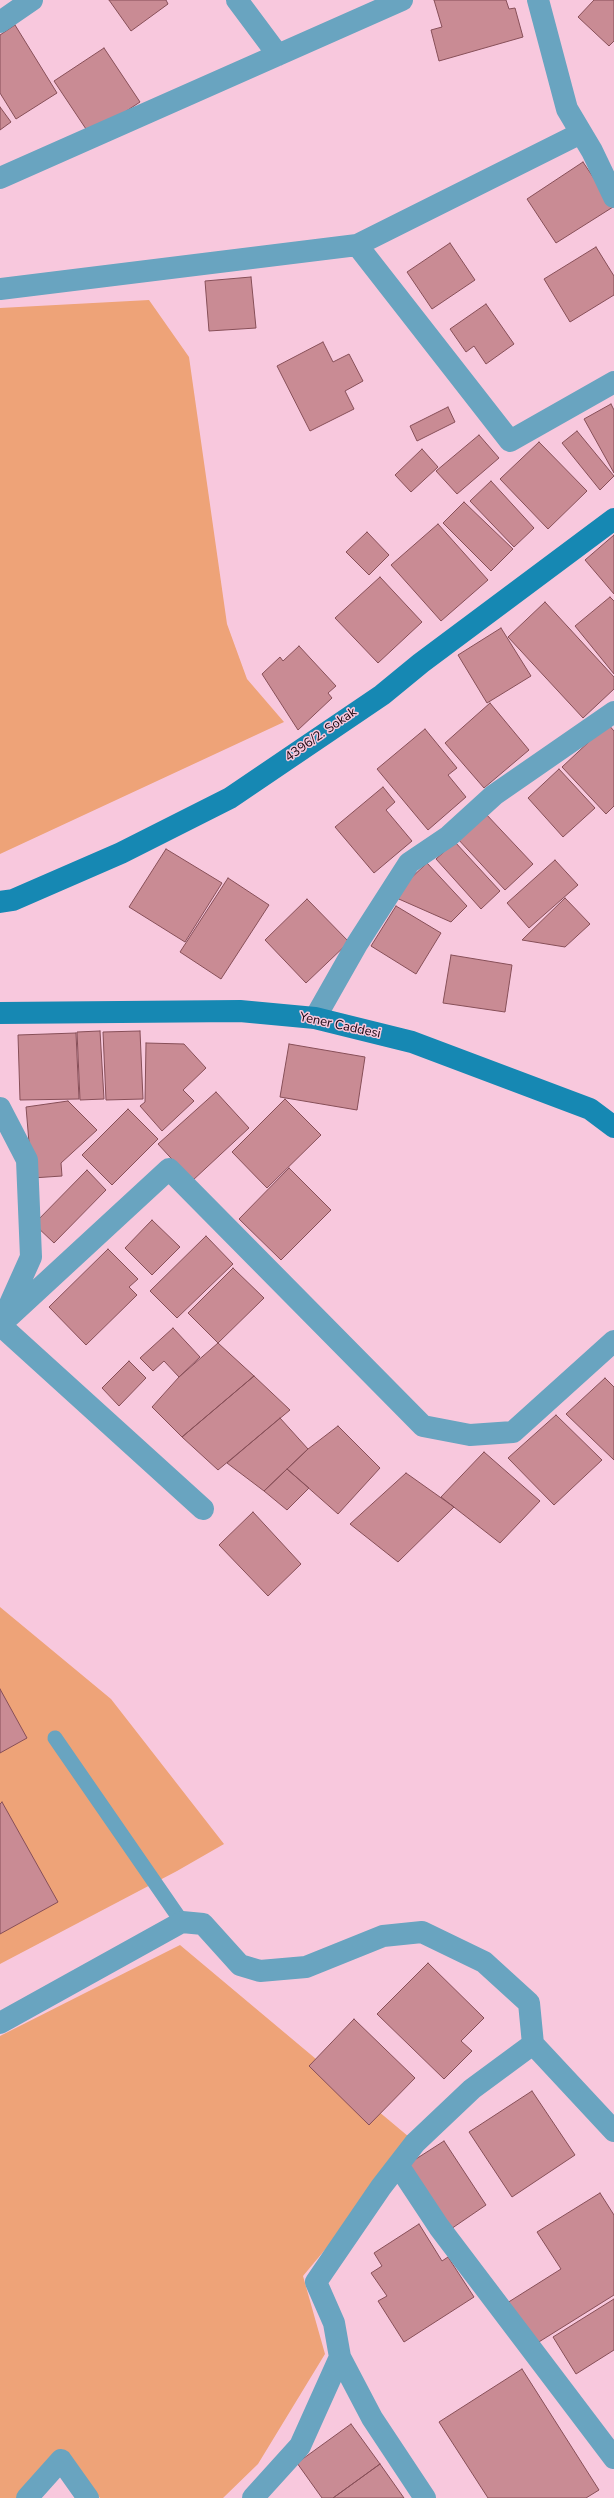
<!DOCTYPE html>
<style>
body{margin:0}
canvas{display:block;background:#f8c8dd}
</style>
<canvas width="614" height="2498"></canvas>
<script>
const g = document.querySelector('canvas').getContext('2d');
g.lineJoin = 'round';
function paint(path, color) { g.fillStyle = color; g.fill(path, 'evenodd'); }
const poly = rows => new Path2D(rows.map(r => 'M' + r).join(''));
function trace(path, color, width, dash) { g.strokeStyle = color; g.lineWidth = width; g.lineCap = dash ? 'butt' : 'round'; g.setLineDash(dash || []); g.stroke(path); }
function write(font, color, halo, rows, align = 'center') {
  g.font = font + ' "Nunito Sans",sans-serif'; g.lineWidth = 3; g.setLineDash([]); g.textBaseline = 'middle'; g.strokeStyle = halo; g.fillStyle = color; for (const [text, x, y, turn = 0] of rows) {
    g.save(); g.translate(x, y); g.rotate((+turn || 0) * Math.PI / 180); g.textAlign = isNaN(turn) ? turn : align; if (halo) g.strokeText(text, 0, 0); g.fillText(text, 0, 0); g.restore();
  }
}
paint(poly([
 [149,300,189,357,227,624,247,679,284,722,0,854,0,308],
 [0,1607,111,1699,224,1844,177,1871,0,1964],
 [180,1945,415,2142,303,2276,325,2354,258,2464,223,2498,100,2498,61,2459,22,2498,0,2498,0,2036]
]), '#eea378');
const building = poly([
 [109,0,166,0,168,4,131,31,109,0],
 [434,0,506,0,509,9,515,8,523,37,439,61,431,30,442,27,434,0],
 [594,0,614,0,614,41,609,46,578,17,594,0],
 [15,25,57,93,16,119,0,93,0,35,15,25],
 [104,48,140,102,90,135,54,81,104,48],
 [0,107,11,122,0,130,0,107],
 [583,162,613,207,556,243,527,199,583,162],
 [450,243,475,280,432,309,407,272,450,243],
 [596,247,614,276,614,295,570,322,544,279,596,247],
 [251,277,256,328,209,331,205,281,251,277],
 [486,304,514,344,486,364,474,346,466,352,450,329,486,304],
 [323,342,333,362,349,354,363,381,345,391,354,409,310,431,277,366,323,342],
 [611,404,614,410,614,473,584,419,611,404],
 [448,407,455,422,417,441,410,426,448,407],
 [577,431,614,476,600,490,562,443,577,431],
 [479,435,499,458,457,494,436,471,479,435],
 [539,442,587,491,548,529,500,479,539,442],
 [422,449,438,467,411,492,395,475,422,449],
 [491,481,534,528,514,547,470,501,491,481],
 [464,502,513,549,491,571,443,523,464,502],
 [438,524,488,580,441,621,391,565,438,524],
 [367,532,389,555,369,575,346,552,367,532],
 [614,535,614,594,585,560,614,535],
 [380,577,422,622,378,663,335,618,380,577],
 [610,597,614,601,614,674,575,626,610,597],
 [545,602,614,677,614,689,583,718,508,637,545,602],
 [501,628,531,676,487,703,458,655,501,628],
 [299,646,336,686,328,693,332,698,298,730,262,674,280,657,283,661,299,646],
 [490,703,529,750,484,788,445,743,490,703],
 [608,724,614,731,614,806,606,814,562,767,608,724],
 [425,729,457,768,448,775,466,797,428,830,377,769,425,729],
 [559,769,595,808,563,837,528,798,559,769],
 [383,787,395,802,386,810,412,841,374,873,335,827,383,787],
 [485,813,533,864,505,890,457,838,485,813],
 [455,842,500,891,481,909,436,859,455,842],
 [166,849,222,883,185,942,129,907,166,849],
 [555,860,578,885,529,928,507,903,555,860],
 [427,863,467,906,451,922,392,896,427,863],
 [228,878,269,905,221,979,180,952,228,878],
 [565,898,590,924,565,947,522,940,565,898],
 [307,899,349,942,306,983,265,940,307,899],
 [396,906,441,933,416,974,371,946,396,906],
 [451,955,512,965,505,1012,443,1003,451,955],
 [100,1031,104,1099,80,1100,77,1032,100,1031],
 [140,1031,143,1099,106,1100,103,1032,140,1031],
 [76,1033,79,1099,20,1100,18,1035,76,1033],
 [146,1043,184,1044,206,1068,183,1090,194,1101,162,1131,140,1106,145,1102,146,1043],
 [289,1044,365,1057,357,1110,280,1097,289,1044],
 [216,1092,249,1128,192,1181,158,1144,216,1092],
 [285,1099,321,1135,267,1188,232,1152,285,1099],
 [68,1101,97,1130,61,1163,62,1176,32,1178,26,1107,68,1101],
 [128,1109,158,1139,112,1185,82,1155,128,1109],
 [289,1168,331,1210,281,1260,239,1219,289,1168],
 [87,1170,106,1190,54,1243,34,1224,87,1170],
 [152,1220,180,1247,152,1275,125,1248,152,1220],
 [206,1236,233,1264,177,1318,150,1291,206,1236],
 [108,1249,138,1279,129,1287,137,1295,86,1345,49,1307,108,1249],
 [233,1268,264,1298,218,1343,188,1313,233,1268],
 [173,1328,200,1357,179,1377,164,1361,153,1371,140,1358,173,1328],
 [218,1343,254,1376,182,1437,152,1407,179,1377,218,1343],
 [129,1361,146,1378,119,1406,102,1388,129,1361],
 [254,1376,290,1410,218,1470,182,1437,254,1376],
 [605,1378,614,1387,614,1460,566,1414,605,1378],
 [556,1415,602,1460,554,1505,508,1458,556,1415],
 [280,1418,308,1449,264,1491,227,1463,280,1418],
 [338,1426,380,1468,338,1514,287,1469,308,1449,338,1426],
 [484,1452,540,1501,500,1543,441,1497,484,1452],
 [287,1469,309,1488,287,1510,264,1491,287,1469],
 [406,1473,454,1507,398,1562,350,1524,406,1473],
 [253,1512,301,1564,268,1596,219,1545,253,1512],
 [0,1689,27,1738,0,1753,0,1689],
 [2,1802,58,1902,0,1934,0,1804,2,1802],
 [428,1963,484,2018,461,2041,472,2051,444,2079,377,2014,428,1963],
 [354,2019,415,2078,369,2125,309,2066,354,2019],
 [532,2091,575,2155,512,2197,469,2132,532,2091],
 [444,2141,486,2205,448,2231,405,2166,444,2141],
 [600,2193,614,2215,614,2295,534,2345,507,2303,561,2269,537,2232,600,2193],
 [419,2224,442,2261,448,2257,474,2297,404,2342,378,2301,387,2296,371,2273,382,2266,374,2253,419,2224],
 [614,2299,614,2350,576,2374,553,2337,614,2299],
 [522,2369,599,2490,586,2498,488,2498,439,2422,522,2369],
 [351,2424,380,2464,333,2498,322,2498,297,2463,351,2424],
 [380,2464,404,2498,333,2498,380,2464]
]);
paint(building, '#c98b94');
trace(building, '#874f58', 1);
trace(poly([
 [55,1738,182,1922]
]), '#69a4c0', 15);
trace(poly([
 [237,0,278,55],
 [538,0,567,109,592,151,614,197],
 [0,22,32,0],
 [0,178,402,0],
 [357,245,510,441,614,382],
 [0,289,357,245,581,133],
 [315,1018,357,944,409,863,449,836,494,795,614,712],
 [0,1108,27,1160,31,1257,5,1315],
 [0,1325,169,1169,423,1426,470,1435,513,1432,614,1341],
 [0,1325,203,1509],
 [0,2023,182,1922,203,1924,240,1965,260,1971,306,1967,383,1936,422,1932,484,1962,529,2003,533,2044,614,2131],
 [398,2165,439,2227,614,2458],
 [340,2357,372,2418,425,2498],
 [27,2498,61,2460,88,2498],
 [253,2498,300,2446,340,2357,334,2323,316,2282,381,2187,415,2143,472,2089,533,2044]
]), '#69a4c0', 22);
trace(poly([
 [0,902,13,900,121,853,230,798,382,695,421,663,614,519],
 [0,1013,240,1011,315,1018,412,1042,590,1109,614,1127]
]), '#1688b3', 22);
write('13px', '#1b0711', '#f8c8dd', [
 ["4396/2. Sokak",321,735,-35],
 ["Yener Caddesi",340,1026,12]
]);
</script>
